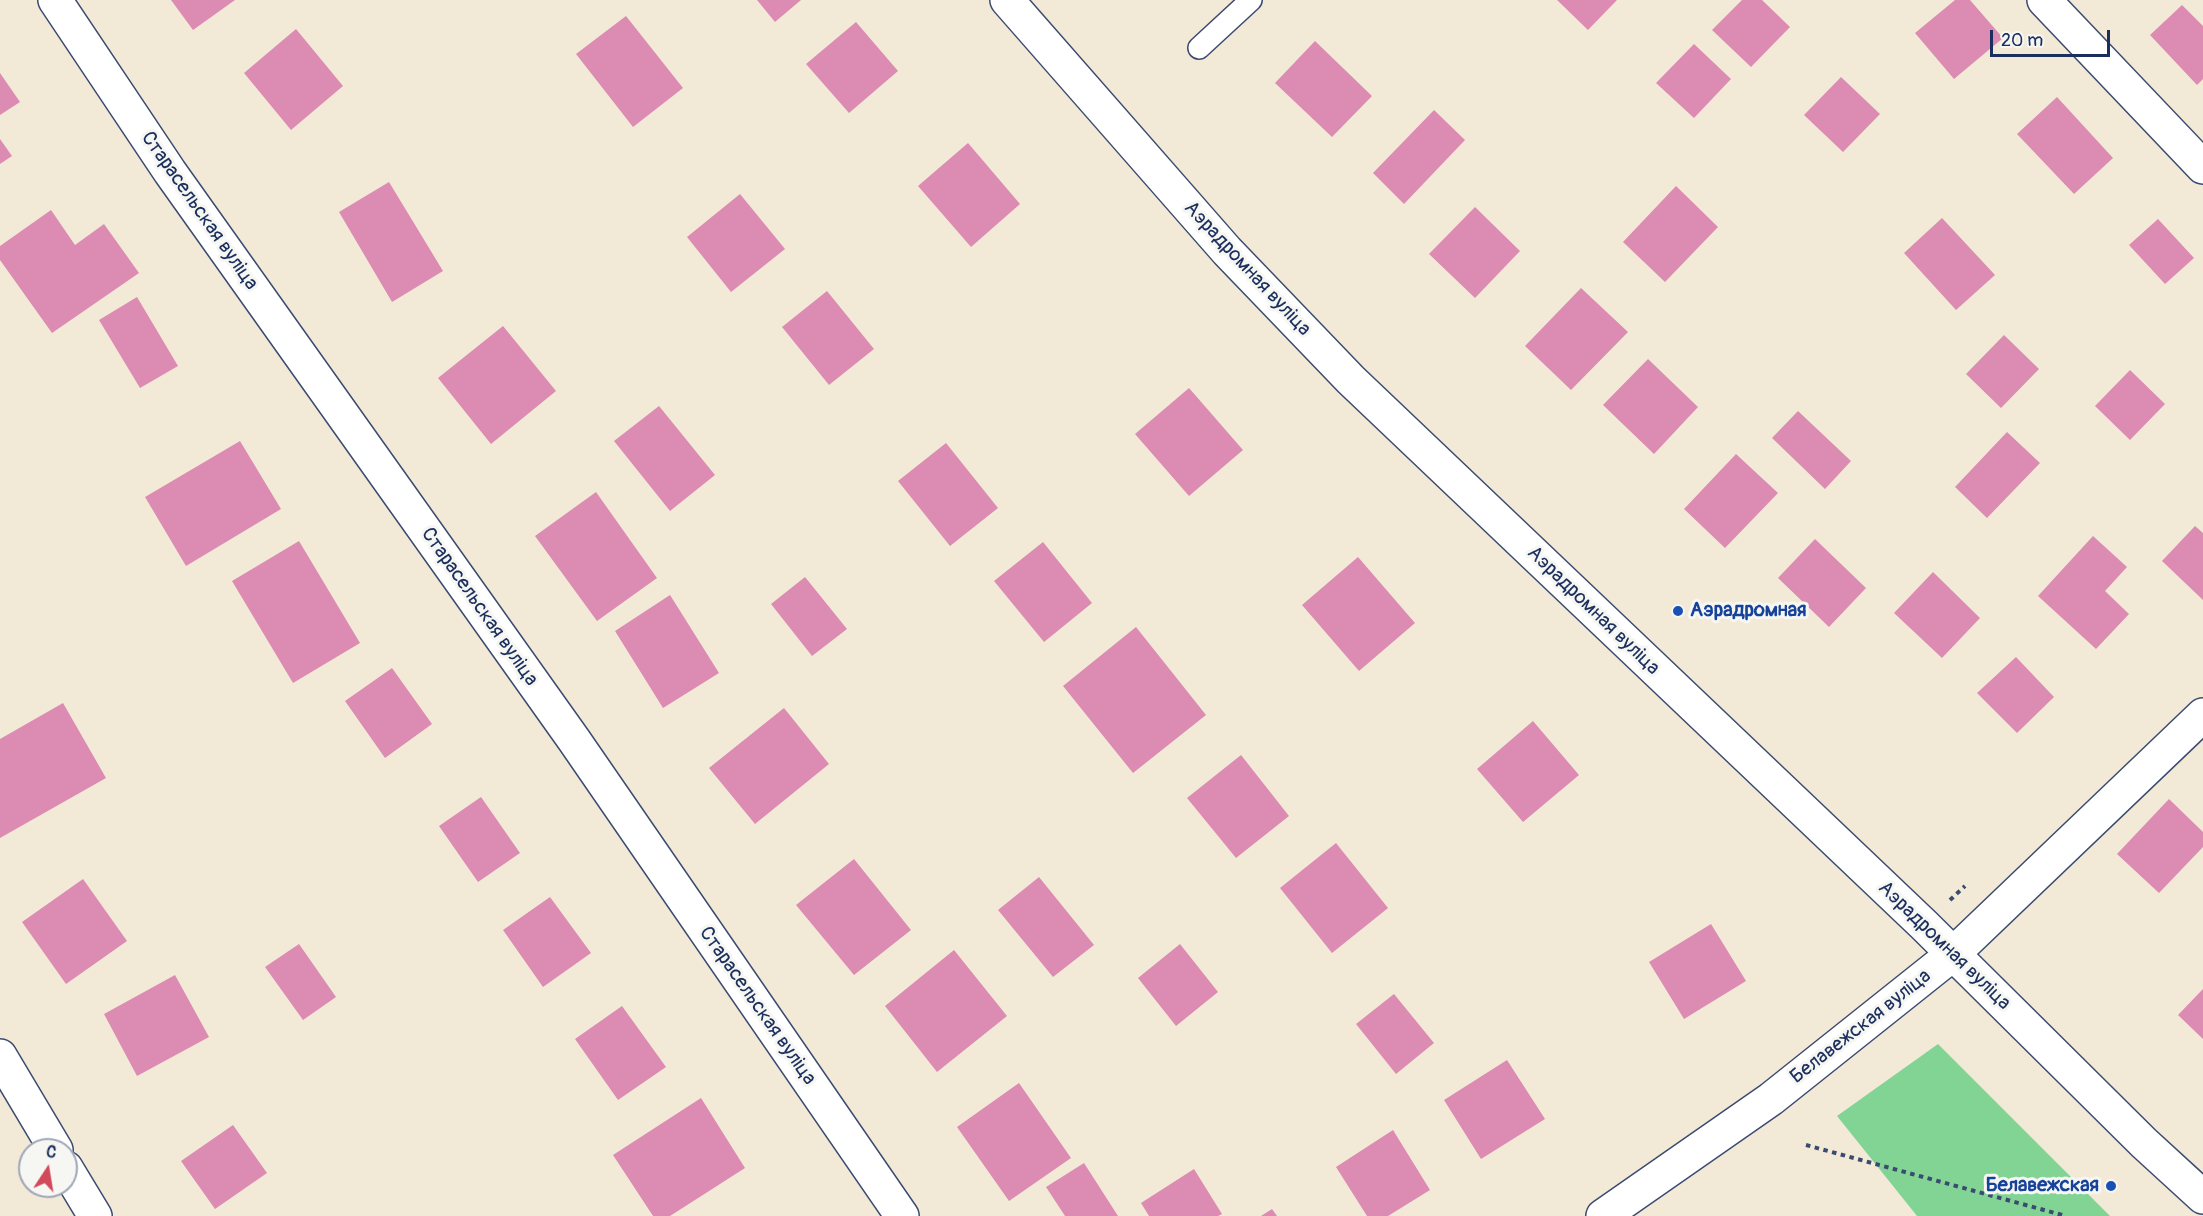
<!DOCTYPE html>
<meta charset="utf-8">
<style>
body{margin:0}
#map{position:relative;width:2203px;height:1216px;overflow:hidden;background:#f2ead7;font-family:Pangolin,sans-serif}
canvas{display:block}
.north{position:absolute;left:18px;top:1138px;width:60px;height:60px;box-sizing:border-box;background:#f6f6f2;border:2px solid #9ea6b7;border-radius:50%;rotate:12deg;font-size:16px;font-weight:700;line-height:24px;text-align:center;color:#1b2f5e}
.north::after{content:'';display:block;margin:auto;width:21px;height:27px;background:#d1495b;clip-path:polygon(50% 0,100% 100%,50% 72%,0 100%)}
.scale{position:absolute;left:1990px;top:30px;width:120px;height:27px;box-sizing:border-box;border:3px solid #1b2f5e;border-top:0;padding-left:8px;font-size:18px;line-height:21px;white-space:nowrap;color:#1b2f5e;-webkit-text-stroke:4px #f6f6f2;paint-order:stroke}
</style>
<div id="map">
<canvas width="2203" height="1216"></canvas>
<div class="north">С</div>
<div class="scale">20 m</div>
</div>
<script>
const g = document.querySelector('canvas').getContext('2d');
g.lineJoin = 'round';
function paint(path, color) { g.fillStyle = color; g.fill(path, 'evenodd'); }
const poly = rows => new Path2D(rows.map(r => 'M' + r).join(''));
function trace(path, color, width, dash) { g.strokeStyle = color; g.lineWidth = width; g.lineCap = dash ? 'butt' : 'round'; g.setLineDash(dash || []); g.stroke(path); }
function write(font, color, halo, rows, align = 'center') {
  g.font = font + ' Pangolin,sans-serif'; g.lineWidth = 6; g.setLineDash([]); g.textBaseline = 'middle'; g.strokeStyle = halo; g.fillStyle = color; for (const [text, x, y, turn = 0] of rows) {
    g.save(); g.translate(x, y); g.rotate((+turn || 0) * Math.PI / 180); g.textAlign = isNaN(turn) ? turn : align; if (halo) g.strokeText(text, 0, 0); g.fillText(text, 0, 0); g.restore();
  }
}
paint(poly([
 [1938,1044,2110,1216,1917,1216,1837,1116]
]), '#82d495');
paint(poly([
 [171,0,235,0,193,30],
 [757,0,801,0,775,22],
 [1557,0,1617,0,1588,30],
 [1742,0,1762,0,1790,27,1751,67,1712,30],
 [1955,0,1970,0,2003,38,1954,79,1915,33],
 [2182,5,2203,26,2203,79,2197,85,2150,35],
 [626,16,683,88,633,127,576,54],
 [856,22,898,71,849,113,806,64],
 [296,29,343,86,291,130,244,73],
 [1315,41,1372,96,1332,137,1275,83],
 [1694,44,1731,79,1694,118,1656,83],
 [0,73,20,102,0,115],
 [1841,77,1880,114,1843,152,1804,115],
 [2057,97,2113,158,2074,194,2017,134],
 [1434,110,1465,140,1404,204,1373,173],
 [0,139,12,156,0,164],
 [968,143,1020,204,971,247,918,186],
 [389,182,443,271,392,302,339,212],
 [1676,186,1718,227,1665,282,1623,242],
 [740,194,785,249,731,292,687,237],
 [1475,207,1520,251,1475,298,1429,254],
 [51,210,75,245,104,224,139,273,52,333,0,260,0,246],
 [1942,218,1995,275,1956,310,1904,253],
 [2158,219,2194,258,2165,284,2129,245],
 [1581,288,1628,332,1571,390,1525,346],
 [827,291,874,349,829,385,782,327],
 [137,297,178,366,140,388,99,320],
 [503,326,556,391,491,444,438,378],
 [2004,335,2039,369,2001,408,1966,374],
 [1648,359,1698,407,1654,454,1603,405],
 [2130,370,2165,404,2130,440,2095,406],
 [1189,388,1243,450,1189,496,1135,434],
 [659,406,715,475,670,511,614,441],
 [1798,411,1851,461,1825,489,1772,438],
 [2007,432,2040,463,1987,518,1955,487],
 [240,441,281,509,186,566,145,497],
 [946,443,998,508,950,546,898,481],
 [1736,454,1778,493,1725,548,1684,509],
 [596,492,657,578,597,621,535,536],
 [2195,526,2203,533,2203,600,2162,561],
 [2093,536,2127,567,2105,591,2129,614,2096,649,2038,596],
 [1815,539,1866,588,1829,627,1778,578],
 [299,541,360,643,293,683,232,581],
 [1043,542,1092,603,1044,642,994,581],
 [1358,557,1415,623,1359,671,1302,605],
 [1933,572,1980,618,1942,658,1894,613],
 [805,577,847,629,812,656,771,604],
 [670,595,719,673,663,708,615,631],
 [1136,627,1206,715,1133,773,1063,686],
 [2016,657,2054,697,2017,733,1977,693],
 [392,668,432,724,385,758,345,701],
 [63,703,106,778,0,838,0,739],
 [784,708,829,764,755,824,709,768],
 [1533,721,1579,775,1523,822,1477,769],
 [1241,755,1289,816,1236,858,1187,798],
 [481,797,520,853,478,882,439,826],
 [2169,799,2203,832,2203,847,2159,893,2117,854],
 [1336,843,1388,908,1332,953,1280,888],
 [854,859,911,930,854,975,796,905],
 [1039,877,1094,945,1053,977,998,910],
 [83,879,127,941,66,984,22,922],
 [550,897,591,953,543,987,503,930],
 [1711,924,1746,981,1684,1019,1649,962],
 [299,944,336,997,303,1020,265,967],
 [1180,944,1218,992,1176,1026,1138,978],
 [954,950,1007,1016,937,1072,885,1006],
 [175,975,209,1037,137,1076,104,1014],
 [2203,989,2203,1039,2178,1015],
 [1394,994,1434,1043,1396,1074,1356,1024],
 [622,1006,666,1067,618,1100,575,1039],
 [1507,1060,1545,1119,1481,1159,1444,1100],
 [1019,1083,1071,1158,1009,1201,957,1127],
 [701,1098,745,1168,670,1216,653,1216,613,1155],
 [233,1125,267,1173,215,1209,181,1161],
 [1393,1130,1430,1190,1388,1216,1367,1216,1336,1167],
 [1084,1163,1118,1216,1065,1216,1046,1187],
 [1194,1169,1222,1214,1218,1216,1149,1216,1141,1203],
 [1272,1209,1277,1216,1261,1216]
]), '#dc8bb3');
const service = poly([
 [1199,48,1251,0]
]);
const minor = poly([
 [55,0,170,172,574,740,902,1216],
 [1007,0,1227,251,1351,380,1924,925,2144,1143,2203,1197],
 [2044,0,2203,167],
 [0,1056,56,1150],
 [66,1168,95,1216],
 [1603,1216,1771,1099,1953,954,2203,715]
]);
trace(service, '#3b4b70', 24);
trace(minor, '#3b4b70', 36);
trace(poly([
 [1950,900,1965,886],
 [1806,1145,2066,1216]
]), '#3b4b70', 4, [4.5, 4.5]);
trace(service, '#fff', 21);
trace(minor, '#fff', 33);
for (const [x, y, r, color] of [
 [1678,611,6,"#1a4fb4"],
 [2111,1186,6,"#1a4fb4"]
]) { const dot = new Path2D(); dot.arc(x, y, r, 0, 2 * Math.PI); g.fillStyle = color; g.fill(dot); trace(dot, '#f6f6f2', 2); }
write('20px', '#1b2f5e', '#f6f6f2', [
 ["Старасельская вуліца",199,211,55],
 ["Аэрадромная вуліца",1247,269,47],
 ["Старасельская вуліца",479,607,55],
 ["Аэрадромная вуліца",1593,611,44],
 ["Аэрадромная вуліца",1944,946,44],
 ["Старасельская вуліца",757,1006,55],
 ["Белавежская вуліца",1861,1027,-38]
]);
write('bold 20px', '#164399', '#f6f6f2', [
 ["Аэрадромная",1690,611],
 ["Белавежская",2099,1186,"right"]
], 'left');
</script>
